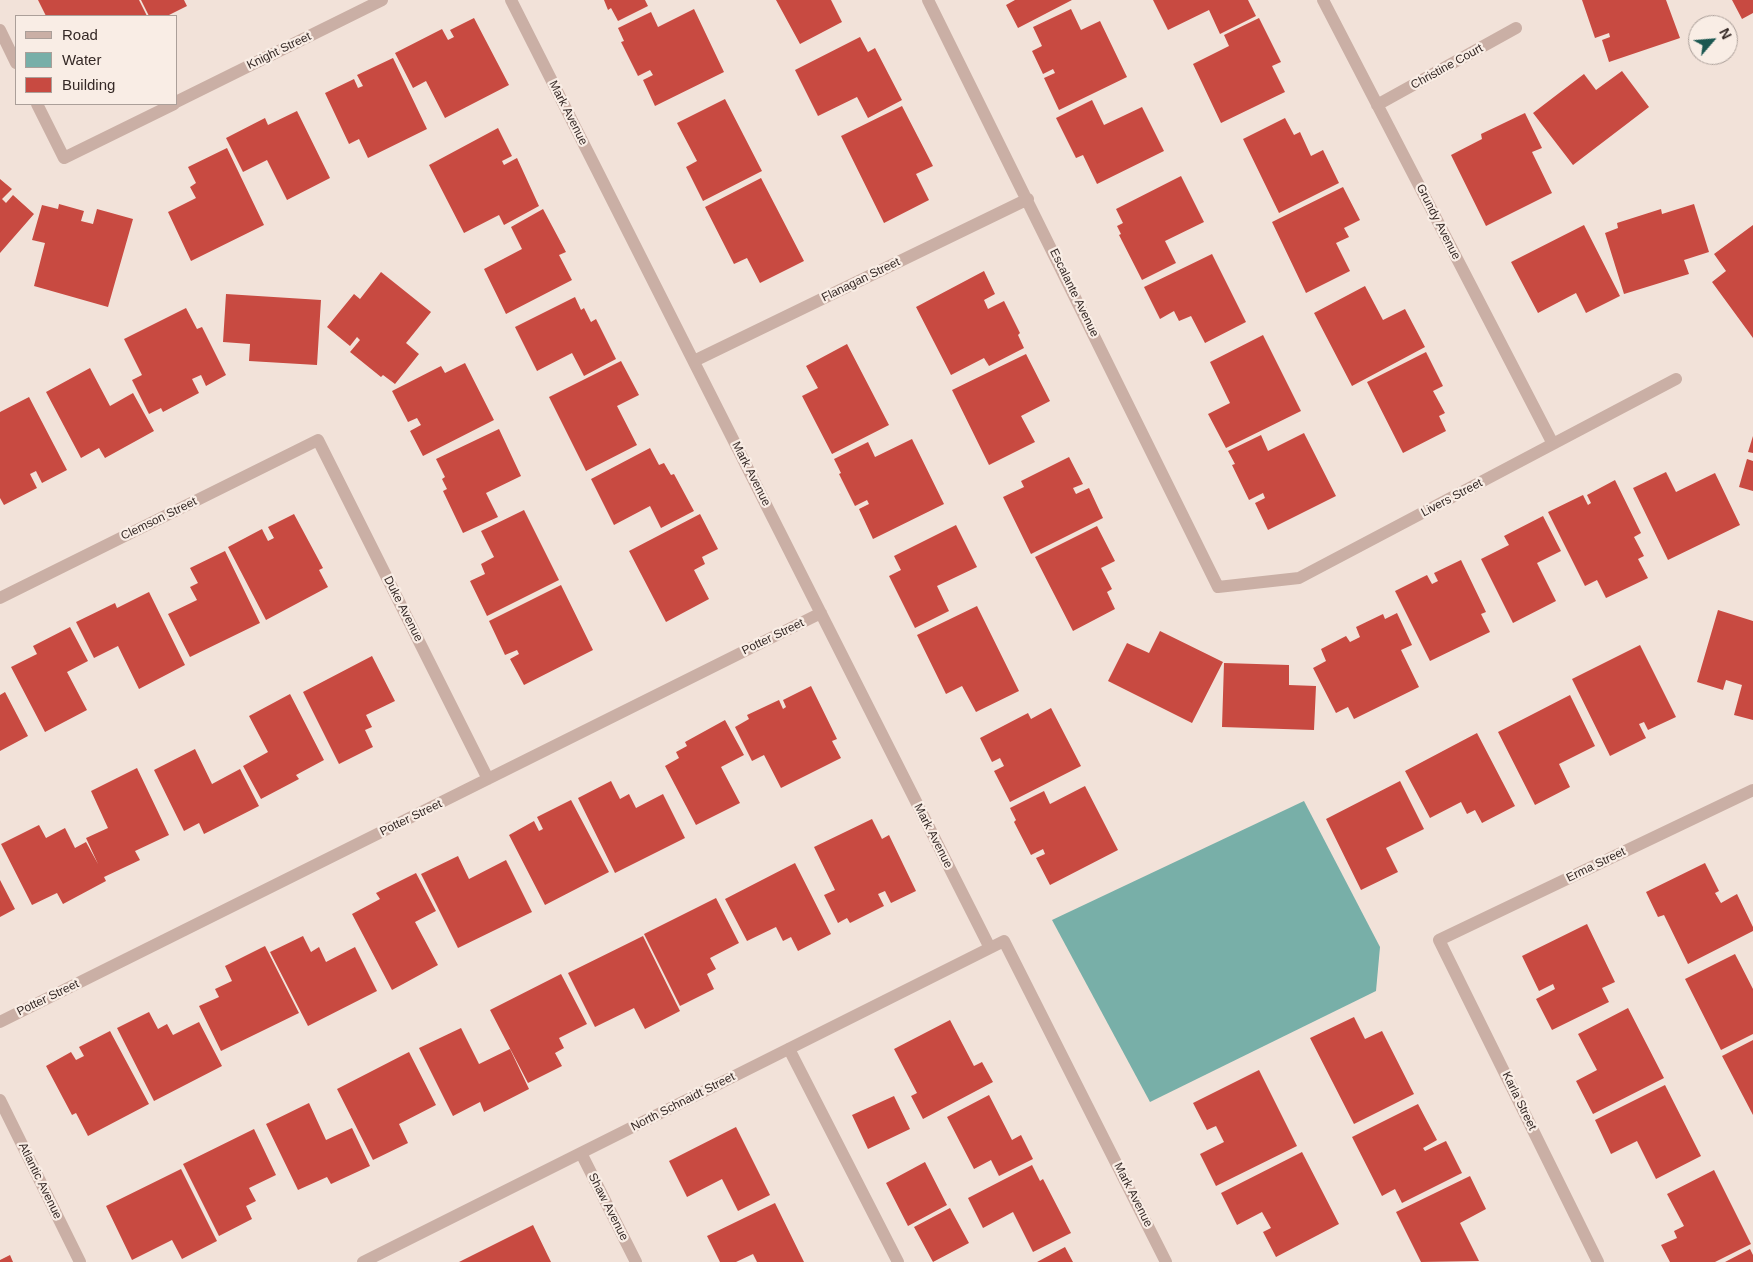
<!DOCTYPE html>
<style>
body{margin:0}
#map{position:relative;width:1753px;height:1262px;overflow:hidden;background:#f2e2d9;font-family:Arial,sans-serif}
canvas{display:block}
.legend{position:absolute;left:15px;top:15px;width:162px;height:90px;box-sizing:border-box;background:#f9ede5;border:1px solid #ab9f99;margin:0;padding:6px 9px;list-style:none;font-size:15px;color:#352926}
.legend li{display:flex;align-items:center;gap:10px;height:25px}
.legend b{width:25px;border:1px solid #ab9f99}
.north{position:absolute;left:1688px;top:15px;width:50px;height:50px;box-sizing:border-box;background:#f9ede5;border:1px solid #ab9f99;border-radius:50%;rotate:63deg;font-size:14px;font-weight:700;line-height:20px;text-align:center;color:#352926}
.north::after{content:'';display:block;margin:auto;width:18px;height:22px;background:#1b5751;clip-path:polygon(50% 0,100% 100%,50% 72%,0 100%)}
</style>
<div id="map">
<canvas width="1753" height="1262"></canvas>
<ul class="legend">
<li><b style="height:6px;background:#caafa5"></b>Road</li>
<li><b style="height:14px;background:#78afa8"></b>Water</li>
<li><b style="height:14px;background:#c84a41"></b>Building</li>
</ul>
<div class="north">N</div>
</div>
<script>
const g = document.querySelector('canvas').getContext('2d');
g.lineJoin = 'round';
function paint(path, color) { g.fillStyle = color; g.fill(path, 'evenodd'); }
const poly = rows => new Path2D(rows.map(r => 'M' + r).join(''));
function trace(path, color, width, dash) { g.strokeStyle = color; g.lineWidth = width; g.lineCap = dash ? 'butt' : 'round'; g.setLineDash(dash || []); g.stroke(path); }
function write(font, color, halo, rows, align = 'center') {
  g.font = font + ' Arial,sans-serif'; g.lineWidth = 4.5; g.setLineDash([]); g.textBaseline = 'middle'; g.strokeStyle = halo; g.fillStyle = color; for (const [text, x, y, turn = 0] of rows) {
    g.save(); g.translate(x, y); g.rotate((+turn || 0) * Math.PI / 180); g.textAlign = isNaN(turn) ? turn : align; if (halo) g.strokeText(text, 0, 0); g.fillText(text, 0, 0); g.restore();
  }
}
paint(poly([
 [1304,801,1380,947,1376,991,1150,1102,1052,920]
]), '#78afa8');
paint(poly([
 [38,0,139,0,147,16,46,16],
 [141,0,184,0,187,6,167,16,149,16],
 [604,0,645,0,648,6,618,21,611,8,608,10],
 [776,0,831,0,842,22,800,44],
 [1015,0,1072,0,1018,28,1006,5],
 [1153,0,1248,0,1256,16,1220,34,1209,10,1168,30],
 [1582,0,1666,0,1680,38,1609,62,1602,40,1610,37,1609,33,1595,38],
 [1732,0,1753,0,1753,13,1742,19],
 [694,9,724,72,655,106,643,80,653,75,650,70,638,76,621,42,624,41,618,28,651,12,658,27],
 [1071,9,1081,30,1100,21,1127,77,1059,110,1044,78,1055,73,1053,69,1043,74,1032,51,1042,46,1033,27],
 [474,18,509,85,445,118,426,81,413,88,395,53,442,29,448,40,454,37,450,30],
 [1259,18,1281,62,1272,66,1285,92,1221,123,1193,64,1229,46,1224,35],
 [860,37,868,52,875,48,902,100,868,118,857,97,818,116,795,70],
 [393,58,427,129,368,158,359,139,349,144,325,93,354,79,358,88,363,86,357,75],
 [1622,71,1649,107,1573,165,1533,113,1584,74,1596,90],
 [725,99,762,171,703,201,686,167,697,161,677,123],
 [1092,100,1104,125,1142,107,1164,151,1097,184,1083,155,1076,158,1056,118],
 [902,106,933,166,916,174,929,200,884,223,841,136],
 [297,111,330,178,287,200,267,160,243,172,226,138,265,118,268,125],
 [1525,113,1542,148,1532,152,1552,193,1486,226,1451,155,1482,139,1481,134],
 [1285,118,1294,135,1300,132,1311,156,1323,150,1339,183,1279,213,1243,139],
 [498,128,512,156,502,161,504,165,517,158,539,206,504,225,499,215,464,233,429,165],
 [227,148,264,225,191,261,168,212,196,198,190,187,196,183,188,167],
 [1181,176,1204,222,1165,241,1176,263,1142,280,1119,235,1121,234,1117,226,1123,223,1116,209],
 [761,178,804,261,760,283,747,258,734,264,705,207],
 [0,179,12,189,2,199,6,203,13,195,34,214,0,253],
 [1343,187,1360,220,1344,228,1349,237,1336,243,1350,271,1306,293,1272,222],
 [59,204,84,211,81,221,93,224,97,209,133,219,108,307,34,286,45,243,32,240,42,205,58,209],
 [1694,204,1709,252,1684,260,1689,274,1624,294,1605,233,1618,228,1617,223,1661,209,1662,214],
 [543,209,566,252,559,255,572,280,506,314,484,269,522,249,511,227],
 [1584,225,1620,296,1586,313,1576,293,1538,313,1511,262],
 [1753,225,1753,338,1712,282,1726,271,1714,254],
 [1212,254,1246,322,1205,343,1191,316,1179,321,1174,311,1160,319,1144,287],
 [984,271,995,294,984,300,988,309,1004,301,1020,333,1018,335,1024,348,989,366,984,358,951,375,916,307],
 [381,272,431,312,406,343,419,354,395,384,383,375,381,377,350,352,360,340,357,337,350,346,327,327,354,294,360,299],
 [1365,286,1383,320,1405,309,1425,347,1352,386,1314,313],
 [226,294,321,300,317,365,249,361,250,344,223,342],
 [575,297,581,310,584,308,591,322,596,319,616,359,584,376,572,353,537,371,515,327],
 [186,308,197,329,202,327,226,375,206,386,201,375,192,379,199,393,163,412,161,408,149,414,132,380,142,375,124,339],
 [1263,335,1301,411,1226,448,1208,414,1230,403,1210,362],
 [847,344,889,425,832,454,802,396,818,388,806,366],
 [1426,352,1443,386,1433,391,1445,413,1439,416,1446,431,1403,453,1367,382],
 [1026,354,1050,401,1021,416,1035,442,989,465,952,390],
 [621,361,639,395,617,406,637,445,586,471,549,397],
 [465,363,494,420,423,456,410,431,421,425,417,418,408,422,392,391,441,366,445,373],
 [90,368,110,406,133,393,154,431,105,458,99,448,81,458,46,392],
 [29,397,67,470,42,483,36,471,30,474,37,488,4,505,0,498,0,412],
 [499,429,521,476,486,493,498,517,463,533,443,491,447,489,442,479,445,477,436,459],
 [1304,433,1336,496,1268,530,1255,503,1265,498,1263,493,1249,500,1232,465,1235,464,1228,451,1261,435,1268,451],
 [1753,436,1753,453,1748,452],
 [912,439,944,504,873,539,859,509,869,504,867,500,855,506,839,474,841,473,834,459,868,442,875,457],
 [650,448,659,465,664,463,671,475,674,474,694,511,661,528,650,506,614,525,591,479],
 [1069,457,1083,484,1073,488,1076,494,1089,488,1103,518,1031,554,1003,497,1024,487,1021,481],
 [1747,459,1753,461,1753,491,1739,487],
 [1666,472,1676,492,1715,473,1740,525,1668,560,1633,488],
 [1615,480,1641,533,1634,537,1644,556,1638,559,1648,578,1606,598,1597,580,1585,586,1548,512,1583,495,1588,505,1591,503,1587,495],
 [524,510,559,580,487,616,470,581,485,574,481,564,494,557,481,531],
 [294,514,323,568,319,570,328,587,266,620,228,547,262,529,268,541,274,538,268,527],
 [700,514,718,549,702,557,705,564,694,570,709,599,666,622,629,551],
 [1543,516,1561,551,1537,563,1556,601,1513,623,1481,559,1509,545,1504,536],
 [956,525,977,567,937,586,949,611,915,628,889,576,901,570,894,556],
 [1097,526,1115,561,1101,568,1112,589,1107,592,1115,609,1073,631,1035,557],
 [225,551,260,623,190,657,168,614,197,600,190,587,198,583,190,568],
 [1461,560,1486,612,1481,614,1490,632,1430,661,1395,591,1427,575,1432,584,1438,581,1434,573],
 [561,585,593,650,524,685,510,659,519,654,517,650,505,655,489,621],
 [149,592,185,665,139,689,118,646,94,658,76,622,115,603,117,608],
 [977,606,1019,691,976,712,962,686,946,694,917,635],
 [1718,610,1753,621,1753,720,1734,715,1742,685,1726,680,1723,690,1697,682],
 [1397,613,1412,645,1401,650,1419,687,1354,719,1348,707,1336,713,1313,668,1326,661,1321,649,1346,636,1350,642,1360,637,1356,627,1383,614,1385,619],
 [70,627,88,661,67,672,87,710,45,732,11,667,37,654,33,646],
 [1160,631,1223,662,1192,723,1108,681,1127,643,1149,653],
 [1640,645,1676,717,1648,730,1644,722,1639,724,1646,738,1610,756,1572,679],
 [372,656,395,701,366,715,372,727,365,730,373,747,339,764,303,692],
 [1224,663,1289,665,1289,685,1316,686,1314,730,1222,727],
 [811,686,837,739,832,741,841,758,781,788,764,755,752,761,735,727,749,719,747,715,779,700,783,709,786,707,783,700],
 [5,692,28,736,0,751,0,695],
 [290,694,324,760,296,775,299,779,261,799,243,766,268,752,249,716],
 [1570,695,1595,746,1559,764,1570,787,1535,805,1498,732],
 [1051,708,1081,766,1010,802,994,771,1004,766,1000,758,992,762,980,738,1028,713,1031,719],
 [725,720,744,755,721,767,740,803,696,825,665,766,679,758,676,752,687,746,685,742],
 [1477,733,1515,806,1482,823,1475,810,1467,814,1461,802,1430,818,1405,771],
 [195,749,212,784,240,769,259,806,204,834,199,823,184,831,154,770],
 [137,768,169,835,135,851,140,860,104,877,106,881,63,904,57,893,32,905,1,844,39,825,46,838,65,828,75,848,86,842,98,864,86,838,108,828,91,791],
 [611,781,620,799,629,794,636,808,663,794,685,838,615,873,578,798],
 [1400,781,1424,829,1386,848,1398,872,1361,890,1326,819],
 [1085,786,1118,850,1050,885,1036,858,1045,854,1043,849,1031,855,1014,822,1016,820,1010,808,1044,791,1050,804],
 [571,800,609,872,545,905,509,835,534,821,539,831,543,829,537,817],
 [872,819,882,839,889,835,916,891,891,903,885,891,878,894,884,906,850,923,847,918,838,923,824,895,835,890,814,847],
 [458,856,469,879,506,860,532,912,458,948,421,874],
 [795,863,831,934,798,951,791,937,783,941,776,927,747,941,725,899],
 [1705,863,1719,891,1715,893,1721,903,1737,894,1753,927,1753,931,1688,964,1664,915,1658,917,1646,892],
 [416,873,436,911,415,922,438,965,392,990,352,914,380,899,376,893],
 [0,880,15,909,0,917],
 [716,898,739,943,710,958,716,969,707,974,714,989,680,1006,644,934],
 [1587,924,1615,982,1602,988,1609,1002,1552,1030,1536,999,1555,989,1553,984,1539,991,1522,956],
 [303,936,311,952,319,947,326,962,355,947,377,991,308,1026,270,952],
 [643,936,680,1011,645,1029,634,1008,595,1027,568,973],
 [265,946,299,1013,221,1051,199,1006,219,997,215,989,232,981,225,966],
 [1735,954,1753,989,1753,1034,1721,1050,1685,979],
 [561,974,587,1024,559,1038,564,1048,555,1053,562,1066,528,1083,490,1010],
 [1628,1008,1664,1078,1593,1114,1576,1081,1597,1070,1578,1034],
 [149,1012,158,1029,167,1024,173,1035,199,1022,222,1066,154,1101,117,1028],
 [1354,1017,1365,1039,1382,1031,1414,1094,1354,1124,1310,1038],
 [950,1020,974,1066,982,1062,993,1082,923,1119,911,1096,917,1093,894,1049],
 [461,1028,479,1064,510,1049,529,1089,484,1112,480,1102,453,1116,419,1048],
 [110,1031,149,1104,88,1136,76,1113,72,1115,46,1066,71,1052,76,1060,84,1056,79,1047],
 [1753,1040,1753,1115,1722,1056],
 [409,1052,436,1105,399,1124,408,1143,373,1160,337,1089],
 [1259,1070,1297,1146,1216,1186,1200,1154,1224,1142,1216,1126,1207,1130,1193,1103],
 [1665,1085,1701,1156,1656,1179,1637,1141,1611,1154,1595,1120],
 [989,1095,1012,1140,1021,1135,1033,1159,999,1176,991,1160,974,1169,947,1117],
 [894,1096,910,1129,868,1149,852,1115],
 [309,1103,326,1140,352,1128,370,1166,331,1184,327,1177,298,1190,266,1124],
 [1418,1104,1437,1140,1423,1148,1425,1151,1446,1141,1462,1173,1402,1203,1395,1189,1382,1196,1352,1137],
 [736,1127,770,1195,738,1211,722,1179,687,1197,669,1161],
 [254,1129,276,1175,249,1188,256,1201,246,1206,252,1219,219,1236,183,1164],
 [1302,1152,1339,1224,1276,1257,1263,1232,1271,1228,1262,1212,1237,1225,1221,1193],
 [925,1162,947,1205,908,1226,886,1183],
 [1032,1165,1040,1181,1043,1179,1071,1233,1033,1252,1013,1212,983,1228,968,1198],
 [181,1169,217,1241,182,1259,172,1240,132,1260,106,1206],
 [1714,1170,1751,1244,1715,1262,1670,1262,1661,1245,1677,1238,1674,1231,1684,1226,1667,1194],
 [1470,1176,1486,1209,1460,1223,1479,1261,1421,1262,1396,1212],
 [775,1203,804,1262,757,1262,753,1254,736,1262,720,1262,707,1236],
 [950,1208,969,1243,933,1262,914,1227],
 [533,1225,551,1262,459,1262],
 [1065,1247,1073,1262,1037,1262],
 [1750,1249,1753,1255,1753,1262,1725,1262],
 [10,1255,13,1262,0,1262,0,1260]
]), '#c84a41');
trace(poly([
 [789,1049,898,1262]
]), '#caafa5', 12);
trace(poly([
 [511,0,990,948],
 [928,0,1218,587,1299,578,1676,379],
 [1323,0,1553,444],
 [0,30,16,63],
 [176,102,382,0],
 [37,104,64,158,174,104],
 [1377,105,1516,28],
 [694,361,1028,199],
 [0,598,318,440,488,779],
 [0,1022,821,613],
 [0,1100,80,1262],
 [581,1153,636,1262],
 [363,1262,1004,941,1166,1262],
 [1598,1262,1439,940,1753,790]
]), '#caafa5', 12);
write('12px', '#352926', '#f9ede5', [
 ["Knight Street",279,51,-26],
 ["Christine Court",1447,67,-29],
 ["Mark Avenue",568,113,63],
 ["Grundy Avenue",1438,222,63],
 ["Flanagan Street",861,280,-26],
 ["Escalante Avenue",1074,293,64],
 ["Mark Avenue",751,474,63],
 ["Livers Street",1452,498,-28],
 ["Clemson Street",159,519,-26],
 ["Duke Avenue",403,609,63],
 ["Potter Street",773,637,-26],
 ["Potter Street",411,818,-26],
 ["Mark Avenue",933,836,63],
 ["Erma Street",1596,865,-26],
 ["Potter Street",48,998,-26],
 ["Karla Street",1519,1101,64],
 ["North Schnaidt Street",683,1102,-27],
 ["Atlantic Avenue",40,1181,64],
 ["Mark Avenue",1133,1195,63],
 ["Shaw Avenue",608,1207,63]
]);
</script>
